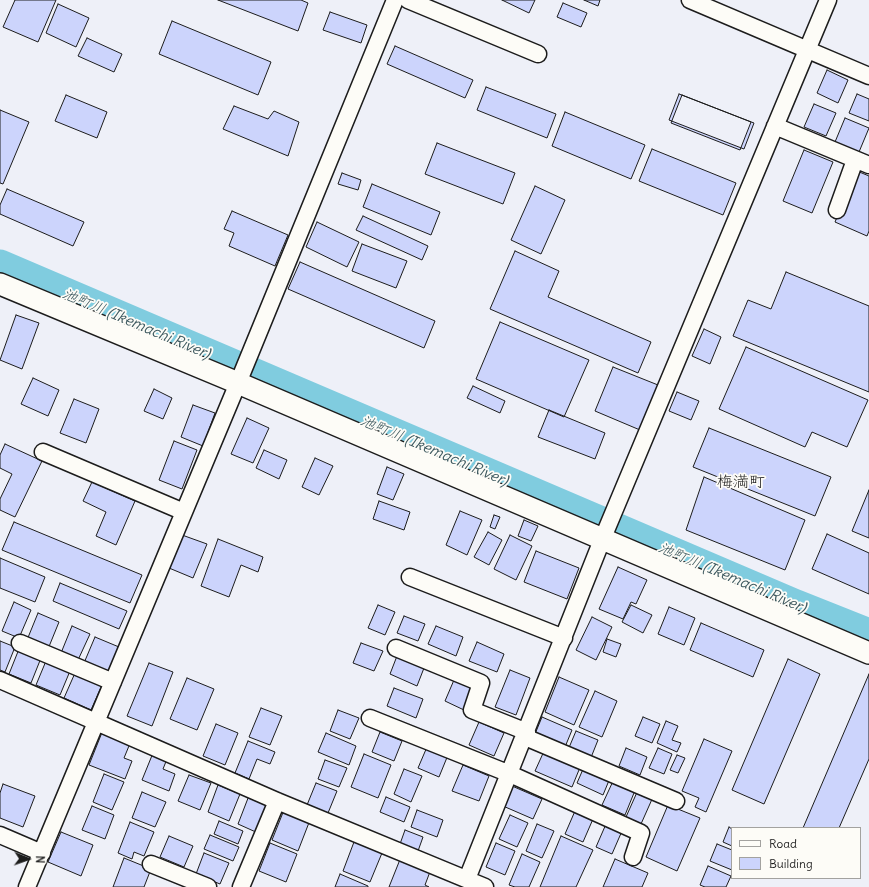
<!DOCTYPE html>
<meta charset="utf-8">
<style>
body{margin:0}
#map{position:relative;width:869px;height:887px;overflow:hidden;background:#eef0f8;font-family:Delius,sans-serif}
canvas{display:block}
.legend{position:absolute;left:731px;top:827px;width:130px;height:52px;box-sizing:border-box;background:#fdfcf7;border:1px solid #a3a29f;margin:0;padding:5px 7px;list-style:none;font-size:12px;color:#1c1c1c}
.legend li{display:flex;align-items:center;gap:8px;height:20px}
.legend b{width:20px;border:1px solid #a3a29f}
.north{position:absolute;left:8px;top:839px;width:40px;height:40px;-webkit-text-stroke:3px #fdfcf7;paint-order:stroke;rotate:92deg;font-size:11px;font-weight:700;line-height:16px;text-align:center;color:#1c1c1c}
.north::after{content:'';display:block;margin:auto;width:14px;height:18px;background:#1c1c1c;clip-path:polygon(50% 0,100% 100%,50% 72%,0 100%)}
</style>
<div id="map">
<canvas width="869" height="887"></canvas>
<ul class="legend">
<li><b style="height:5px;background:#fdfcf7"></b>Road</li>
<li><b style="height:11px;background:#ccd4fc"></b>Building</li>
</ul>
<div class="north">N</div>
</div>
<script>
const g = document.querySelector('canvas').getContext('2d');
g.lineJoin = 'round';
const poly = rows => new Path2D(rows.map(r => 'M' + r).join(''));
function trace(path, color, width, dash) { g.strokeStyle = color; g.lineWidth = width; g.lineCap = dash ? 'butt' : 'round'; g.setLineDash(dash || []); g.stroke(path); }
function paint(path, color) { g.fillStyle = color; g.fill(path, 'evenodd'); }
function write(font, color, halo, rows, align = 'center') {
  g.font = font + ' Delius,"Klee One",sans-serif'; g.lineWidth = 3.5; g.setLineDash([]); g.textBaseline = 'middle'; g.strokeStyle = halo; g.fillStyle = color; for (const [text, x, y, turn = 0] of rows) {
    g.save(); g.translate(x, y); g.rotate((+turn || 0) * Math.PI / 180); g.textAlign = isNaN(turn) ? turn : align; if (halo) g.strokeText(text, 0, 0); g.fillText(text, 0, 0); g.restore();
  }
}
trace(poly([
 [0,265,796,605,869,634]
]), '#80ccdf', 31);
const building = poly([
 [15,0,56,0,38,42,3,27,15,0],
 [218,0,301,0,308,3,298,31,218,0],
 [502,0,535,0,529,13,502,0],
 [584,0,600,0,598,6,584,0],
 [563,3,587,13,581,27,557,17,563,3],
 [58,4,89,18,76,47,46,33,58,4],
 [330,12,367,25,361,43,323,30,330,12],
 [172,21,271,62,258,95,159,54,172,21],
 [87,38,122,54,114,72,78,56,87,38],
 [395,46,473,80,465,98,387,64,395,46],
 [827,70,848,80,838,103,817,93,827,70],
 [486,87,556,114,547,138,477,110,486,87],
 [679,94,754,123,744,149,669,120,679,94],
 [857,94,869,99,869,121,849,113,857,94],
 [66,95,107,112,97,138,55,121,66,95],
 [682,95,751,122,740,150,671,123,682,95],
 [814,104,836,113,826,136,804,127,814,104],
 [234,106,268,119,274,111,299,122,288,156,223,129,234,106],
 [0,110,29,122,3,184,0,183,0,110],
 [565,112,645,145,631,179,552,146,565,112],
 [845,118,869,128,859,152,835,142,845,118],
 [437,143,515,173,503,204,425,174,437,143],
 [652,149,736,183,723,215,639,181,652,149],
 [804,150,833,162,812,213,783,201,804,150],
 [857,171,869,176,869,231,867,236,835,222,857,171],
 [342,173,361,180,358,190,338,184,342,173],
 [372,184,440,212,431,235,363,207,372,184],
 [535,186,565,200,541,254,511,240,535,186],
 [7,189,84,222,73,246,0,214,0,205,7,189],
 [232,211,288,235,275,266,229,246,234,233,224,229,232,211],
 [363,216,428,246,422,260,356,230,363,216],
 [317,222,359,242,347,267,306,247,317,222],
 [362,244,407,261,396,288,352,271,362,244],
 [515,251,559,271,548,297,651,342,638,373,490,309,515,251],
 [300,262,435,321,424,348,288,289,300,262],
 [786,272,869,306,869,392,733,336,748,300,771,309,786,272],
 [16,315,39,323,22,369,0,360,16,315],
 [500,322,589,360,564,417,476,379,500,322],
 [704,329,721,337,710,364,692,356,704,329],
 [746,347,868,400,847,447,812,432,805,447,719,409,746,347],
 [613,367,658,385,640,430,595,411,613,367],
 [33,378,59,390,48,416,21,404,33,378],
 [473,386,505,401,500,413,467,398,473,386],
 [154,389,172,398,163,419,144,411,154,389],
 [677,392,699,401,691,420,669,411,677,392],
 [74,399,99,409,86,443,60,433,74,399],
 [193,405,215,413,203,446,181,437,193,405],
 [549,410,605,433,595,459,538,437,549,410],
 [247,418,269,428,253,463,231,454,247,418],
 [709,428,831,477,815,516,693,467,709,428],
 [174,441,197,450,182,489,159,480,174,441],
 [5,444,42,461,15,517,0,510,0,499,12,474,0,468,0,455,5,444],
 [264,450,287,460,279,479,256,468,264,450],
 [315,458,333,466,319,495,302,487,315,458],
 [387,467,404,474,393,500,377,494,387,467],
 [704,477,805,520,785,570,686,530,704,477],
 [92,482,135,501,116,545,96,536,106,512,83,501,92,482],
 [869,490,869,538,852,531,869,490],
 [379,501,410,512,404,530,373,519,379,501],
 [460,511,482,520,467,555,446,545,460,511],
 [494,515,500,517,495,529,490,527,494,515],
 [524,520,538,526,531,541,518,536,524,520],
 [14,522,142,575,130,603,2,550,14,522],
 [488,532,502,540,489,565,474,557,488,532],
 [827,534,869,553,869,594,812,569,827,534],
 [182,535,207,544,193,578,169,568,182,535],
 [510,535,532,546,516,580,494,569,510,535],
 [218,539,263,557,258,572,241,565,229,597,201,586,218,539],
 [536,551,579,568,567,599,524,582,536,551],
 [0,558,45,577,35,602,0,588,0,558],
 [618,567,647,580,636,604,631,602,623,619,599,609,618,567],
 [60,583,127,611,119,629,53,601,60,583],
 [14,602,31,610,19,638,2,631,14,602],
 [378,605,395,612,385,635,368,628,378,605],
 [631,605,652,615,643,633,622,622,631,605],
 [669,607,695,618,684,645,658,634,669,607],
 [38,613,59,622,48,649,27,640,38,613],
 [404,616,425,624,418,641,397,633,404,616],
 [592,617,612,627,596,660,576,650,592,617],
 [701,623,764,650,753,677,690,650,701,623],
 [72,626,90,634,78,660,61,653,72,626],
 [436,626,463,637,456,656,428,644,436,626],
 [95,637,119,647,108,673,84,663,95,637],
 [607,639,621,644,616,657,603,652,607,639],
 [0,641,15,647,5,672,0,670,0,641],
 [477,642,504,654,497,672,469,661,477,642],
 [361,643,383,651,374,671,353,663,361,643],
 [19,649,41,658,31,683,9,674,19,649],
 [397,656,424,668,417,686,390,674,397,656],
 [788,659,820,674,764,804,732,790,788,659],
 [46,661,70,671,60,695,36,685,46,661],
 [149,663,173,672,152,726,127,716,149,663],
 [510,670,530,678,516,715,495,707,510,670],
 [75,673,102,685,91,710,64,698,75,673],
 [869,674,869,759,839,828,803,828,869,674],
 [559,677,589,690,574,725,545,712,559,677],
 [187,678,214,689,197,730,170,719,187,678],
 [454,680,473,689,464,710,445,701,454,680],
 [394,688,423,699,416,718,387,706,394,688],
 [595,691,617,701,602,737,579,727,595,691],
 [261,708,282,716,270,745,249,737,261,708],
 [338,710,359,718,350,739,330,731,338,710],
 [542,717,572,730,565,747,535,734,542,717],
 [643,717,660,724,652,743,635,736,643,717],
 [666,721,678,726,672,740,681,743,677,752,657,743,666,721],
 [479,722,504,733,494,756,469,745,479,722],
 [216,724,238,733,225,765,203,756,216,724],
 [103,730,131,741,124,758,132,761,125,779,89,765,103,730],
 [576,731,598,740,590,760,568,750,576,731],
 [380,732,402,741,394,761,372,752,380,732],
 [326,733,356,746,349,765,318,752,326,733],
 [704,739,732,751,706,812,695,807,699,798,682,791,704,739],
 [248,741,275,752,270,764,257,759,249,779,235,773,248,741],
 [427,747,448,755,439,777,418,768,427,747],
 [626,748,647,757,640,775,619,766,626,748],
 [658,748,672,754,664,774,649,768,658,748],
 [545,749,581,765,572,787,535,771,545,749],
 [153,753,167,759,163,769,175,774,169,791,142,780,153,753],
 [364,754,391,765,378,798,351,787,364,754],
 [677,755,685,758,678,773,670,770,677,755],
 [325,760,347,768,339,787,318,779,325,760],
 [463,765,489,776,479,801,452,791,463,765],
 [584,767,610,778,603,795,577,783,584,767],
 [404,769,422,776,411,802,394,794,404,769],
 [104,774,124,782,112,810,93,802,104,774],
 [189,775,211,783,200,810,178,801,189,775],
 [614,779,636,788,625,815,602,805,614,779],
 [316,783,337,791,328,813,307,805,316,783],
 [3,784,35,796,23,827,0,818,0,793,3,784],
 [218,785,240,794,229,821,208,812,218,785],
 [512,786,542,799,533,819,503,806,512,786],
 [638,790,653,797,641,824,626,817,638,790],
 [142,792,166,802,155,827,132,818,142,792],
 [250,793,270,801,258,833,238,824,250,793],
 [386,797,410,807,404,822,380,812,386,797],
 [668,805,700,818,677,871,646,857,668,805],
 [92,806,114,815,105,839,82,830,92,806],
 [284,810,310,820,298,851,272,840,284,810],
 [417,810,443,820,437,837,411,827,417,810],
 [575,811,593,819,583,842,565,834,575,811],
 [510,815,528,823,517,847,499,839,510,815],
 [219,821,243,831,238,844,214,834,219,821],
 [130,822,154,832,144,856,134,852,132,859,118,853,130,822],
 [537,824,554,831,542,858,526,851,537,824],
 [606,824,622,831,612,854,596,847,606,824],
 [729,827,732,829,732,846,723,842,729,827],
 [405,830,423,837,418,851,400,844,405,830],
 [61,832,93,845,81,876,48,862,61,832],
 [210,835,239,847,233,861,204,849,210,835],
 [169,836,193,846,184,867,160,857,169,836],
 [561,836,593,850,576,887,540,887,561,836],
 [354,842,382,853,370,882,343,871,354,842],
 [270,843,297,854,286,882,259,871,270,843],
 [496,843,515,851,505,875,486,867,496,843],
 [717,844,732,850,732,870,710,861,717,844],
 [204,853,229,863,220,884,196,874,204,853],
 [522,854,540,862,529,887,515,887,509,885,522,854],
 [401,857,431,869,425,885,429,887,389,887,401,857],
 [124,858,151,869,144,887,113,887,124,858],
 [615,859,648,873,642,887,603,887,615,859],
 [708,866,731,876,726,887,705,887,700,885,708,866],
 [340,874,368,886,368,887,335,887,340,874]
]);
paint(building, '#ccd4fc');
trace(building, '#1c1c1c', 1);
const minor = poly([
 [408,0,538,54],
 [690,0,869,76],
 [775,126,869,165],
 [837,210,855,160],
 [43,452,184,512],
 [410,577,564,638],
 [20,643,113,682],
 [396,648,481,683,472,710,527,732],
 [0,680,277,801,485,887],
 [370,718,510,774,641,833,633,857],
 [525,737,676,801],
 [0,835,42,853],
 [151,864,208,887],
 [467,879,602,540,828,0],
 [27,887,238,383,395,0],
 [241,887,277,801]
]);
const tertiary = poly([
 [0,284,238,383,869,653]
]);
trace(minor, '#1c1c1c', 19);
trace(tertiary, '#1c1c1c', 24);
trace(minor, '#fdfcf7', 16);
trace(tertiary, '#fdfcf7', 21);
write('italic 15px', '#3f5a60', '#fdfcf7', [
 ["池町川 (Ikemachi River)",136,324,23],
 ["池町川 (Ikemachi River)",434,451,23],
 ["池町川 (Ikemachi River)",732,578,23]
]);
write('16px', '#1c1c1c', '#fdfcf7', [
 ["梅満町",741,482]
]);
</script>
